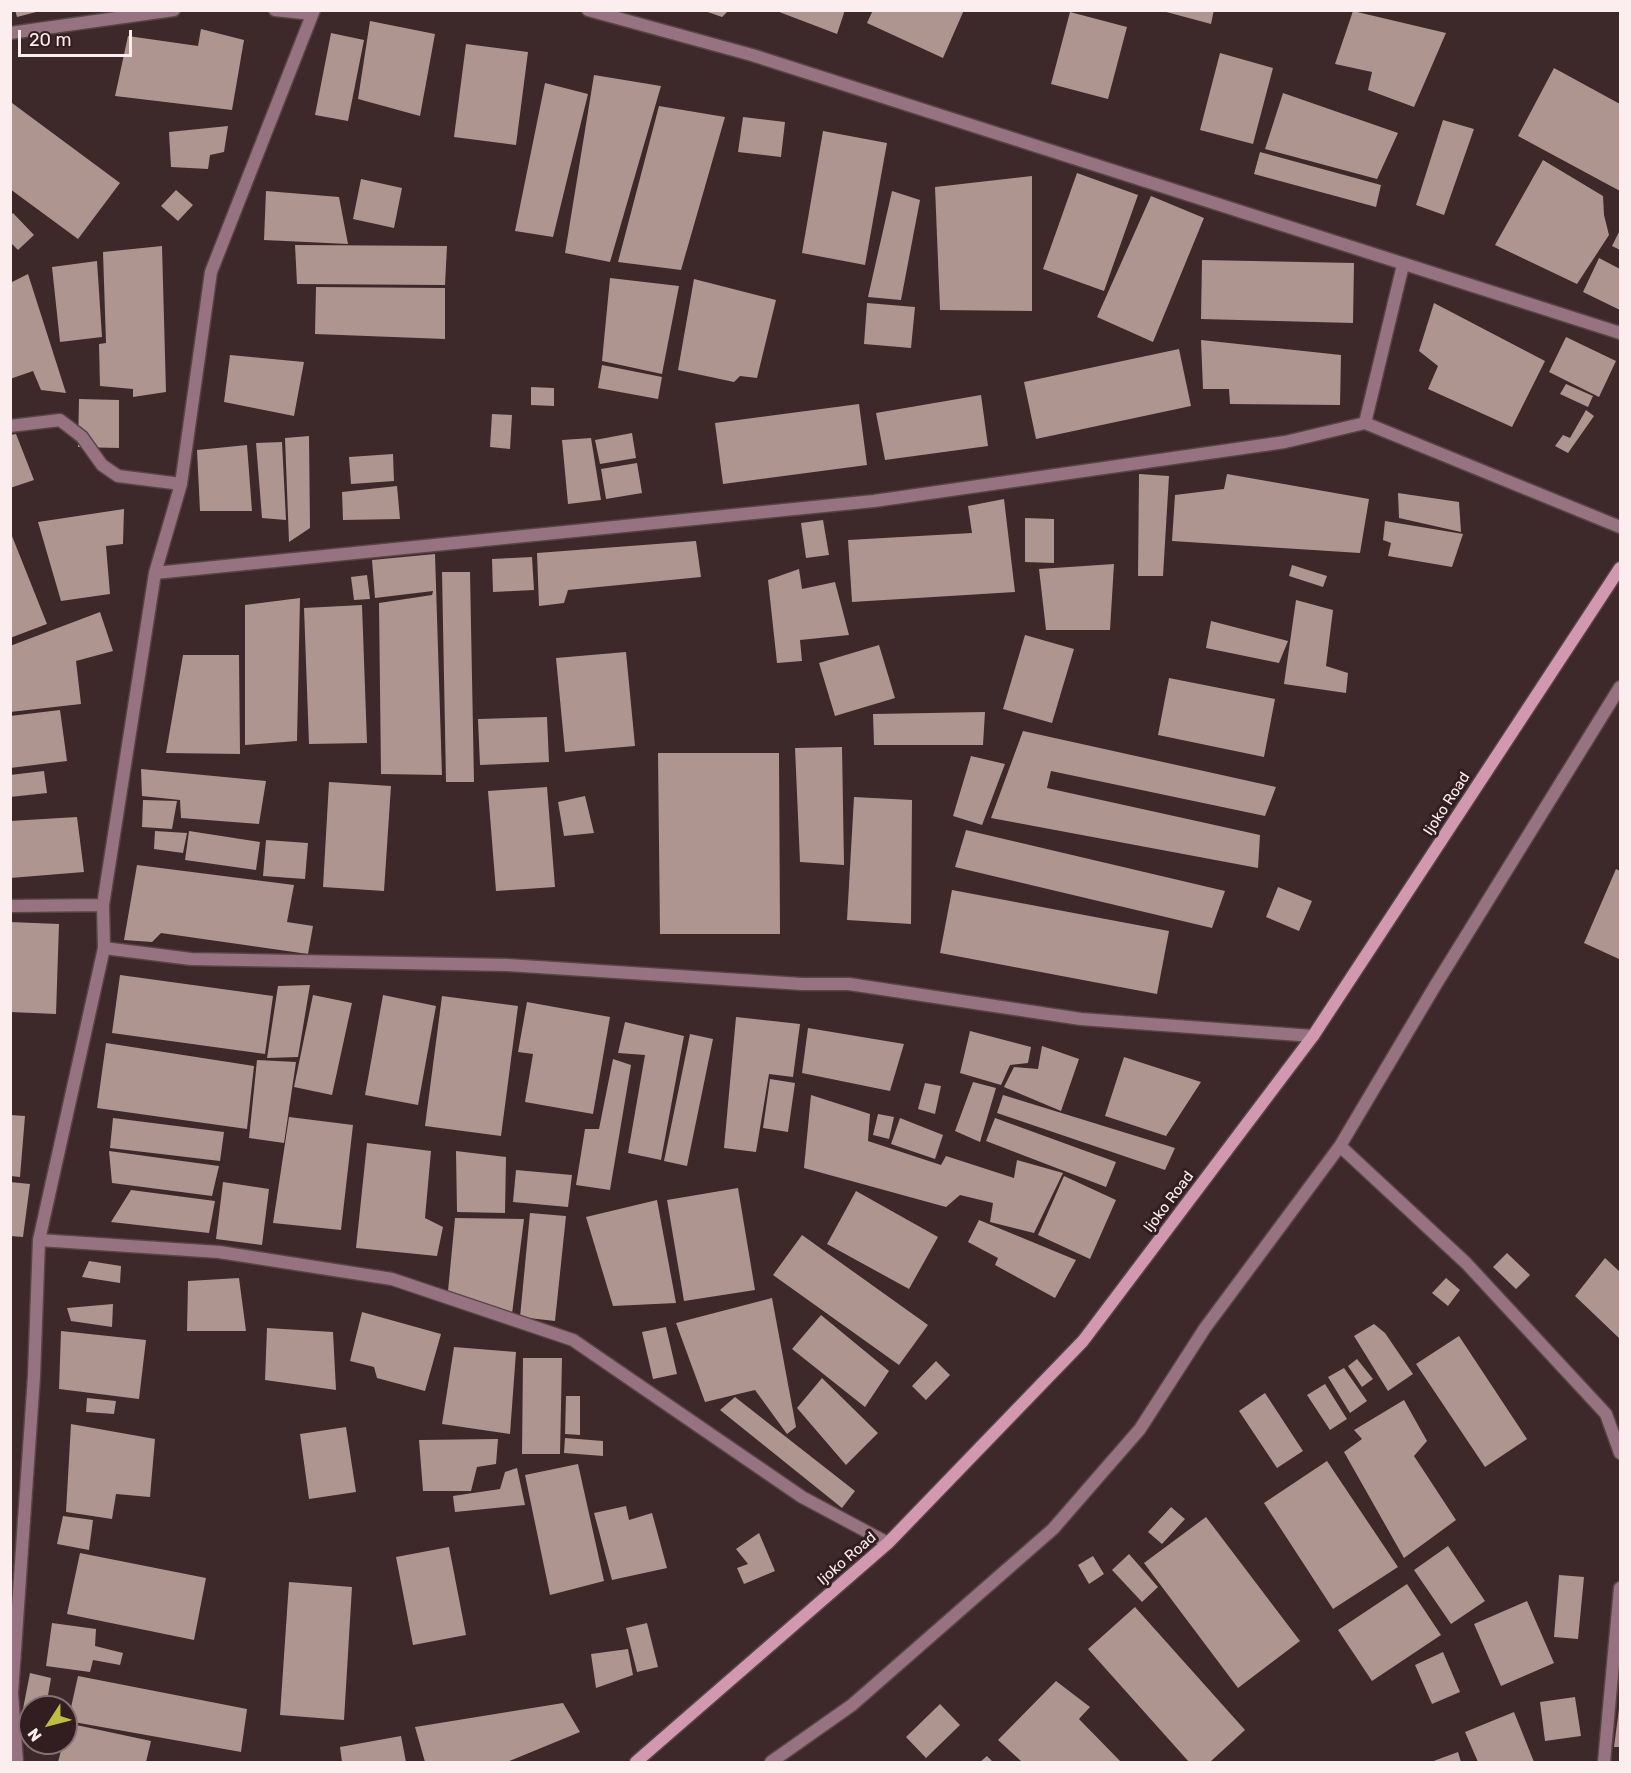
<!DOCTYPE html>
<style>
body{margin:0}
#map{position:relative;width:1631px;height:1773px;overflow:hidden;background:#3d282a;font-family:Rubik,sans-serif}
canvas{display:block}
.frame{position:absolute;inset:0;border:12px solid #fceeef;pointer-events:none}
.north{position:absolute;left:18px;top:1695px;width:60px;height:60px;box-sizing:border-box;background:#321e20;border:2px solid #837173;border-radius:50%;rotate:234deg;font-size:16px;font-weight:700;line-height:24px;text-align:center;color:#fceeef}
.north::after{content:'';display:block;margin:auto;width:21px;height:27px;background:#bcbf44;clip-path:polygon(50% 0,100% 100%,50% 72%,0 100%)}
.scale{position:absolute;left:18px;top:30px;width:114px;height:27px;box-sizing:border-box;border:3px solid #fceeef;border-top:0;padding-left:8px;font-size:18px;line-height:21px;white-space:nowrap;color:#fceeef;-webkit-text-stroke:4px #321e20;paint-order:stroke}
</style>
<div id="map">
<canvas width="1631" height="1773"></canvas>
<div class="frame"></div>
<div class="north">N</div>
<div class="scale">20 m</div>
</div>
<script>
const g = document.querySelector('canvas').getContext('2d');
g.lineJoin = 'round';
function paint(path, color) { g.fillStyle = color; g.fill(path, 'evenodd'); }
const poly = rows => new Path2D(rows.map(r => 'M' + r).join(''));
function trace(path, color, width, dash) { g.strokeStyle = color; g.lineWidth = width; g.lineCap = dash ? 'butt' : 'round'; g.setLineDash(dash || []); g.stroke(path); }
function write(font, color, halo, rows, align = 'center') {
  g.font = font + ' Rubik,sans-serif'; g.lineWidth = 6; g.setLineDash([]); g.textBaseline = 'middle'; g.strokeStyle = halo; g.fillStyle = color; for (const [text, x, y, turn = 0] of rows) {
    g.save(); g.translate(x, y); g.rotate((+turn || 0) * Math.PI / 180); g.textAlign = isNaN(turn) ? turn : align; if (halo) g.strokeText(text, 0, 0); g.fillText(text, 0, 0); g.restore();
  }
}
paint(poly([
 [15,10,40,10,40,11,17,17],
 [702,10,729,10,722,17],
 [774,10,845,10,837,34],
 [873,10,964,10,943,58,867,23],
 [1159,10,1214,10,1211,24],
 [1353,11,1446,33,1414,107,1368,90,1372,72,1335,64],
 [1070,12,1127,27,1108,99,1051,84],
 [370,21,435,34,420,116,358,99],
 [201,29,244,40,232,110,115,96,128,36,198,46],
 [331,33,364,40,348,121,315,115],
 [466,44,528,52,516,145,454,137],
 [1220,53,1273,68,1253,144,1200,130],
 [1554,68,1620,104,1620,191,1518,136],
 [594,75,661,86,610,262,565,253],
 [545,83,588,94,553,237,515,231],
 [1283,93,1398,133,1377,179,1265,149],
 [12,103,120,183,78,239,10,189],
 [659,106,725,117,681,270,618,262],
 [743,117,785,122,781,157,738,152],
 [1443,120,1474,129,1444,215,1416,205],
 [228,126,224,152,210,155,208,169,171,167,169,132],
 [823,131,887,143,865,265,802,253],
 [1260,152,1381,185,1376,207,1254,174],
 [1543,160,1603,196,1604,215,1609,235,1577,284,1495,245],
 [1077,173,1138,195,1104,291,1043,269],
 [1032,176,1032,311,940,310,935,187],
 [361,179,402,188,394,228,353,219],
 [176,190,193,205,178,221,161,206],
 [266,191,339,197,348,244,264,240],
 [892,191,920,200,901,300,868,297],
 [1151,196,1204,218,1153,342,1097,317],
 [13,213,34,235,18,250,10,242,10,216],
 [1620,230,1620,250,1612,246],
 [295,245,447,246,445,285,297,284],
 [162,246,166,392,133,397,133,389,100,386,99,344,106,343,103,252],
 [1599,258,1620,269,1620,310,1583,292],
 [1202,260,1354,263,1353,323,1201,319],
 [97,261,102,337,60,342,52,267],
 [28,274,66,393,41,390,33,371,10,379,12,282],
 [610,278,679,286,662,374,602,361],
 [694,279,776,300,757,378,740,376,734,382,678,370],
 [316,287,445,288,445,339,315,334],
 [867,303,915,307,911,348,864,344],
 [1434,303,1545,361,1512,427,1428,389,1438,366,1419,351],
 [1566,337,1616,361,1599,397,1549,372],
 [1201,340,1341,355,1340,405,1230,404,1229,389,1203,389],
 [1179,349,1191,406,1036,439,1024,382],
 [230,355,304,362,294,416,224,402],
 [602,365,662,377,658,399,598,388],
 [1566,384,1593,396,1588,407,1560,394],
 [531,387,554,388,554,406,531,405],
 [981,395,988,446,885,460,876,413],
 [79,399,119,400,119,448,78,447],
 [859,404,867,465,723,484,715,423],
 [1586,410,1594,416,1568,453,1555,446,1563,435,1570,438],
 [492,414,512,415,510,449,490,447],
 [632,433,636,458,600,464,595,440],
 [16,434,34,480,10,488,10,435],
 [309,436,310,528,289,542,285,438],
 [591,438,601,500,568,504,562,440],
 [282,442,286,520,262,518,256,443],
 [247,445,252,511,200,511,197,450],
 [393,454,394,481,351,484,349,457],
 [637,463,642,493,606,499,601,469],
 [1139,474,1169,476,1163,576,1138,576],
 [1227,474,1369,499,1360,553,1172,541,1175,495,1224,489],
 [397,486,400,519,343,520,342,492],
 [1398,493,1459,502,1461,532,1399,518],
 [1004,499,1015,592,852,602,848,540,972,533,968,506],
 [124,509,123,544,106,546,110,594,61,601,38,522],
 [1025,518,1054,519,1054,563,1025,562],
 [823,520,829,555,806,558,801,523],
 [1385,521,1463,534,1452,567,1388,556,1391,543,1383,540],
 [10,531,47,624,10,638],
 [696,541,701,577,568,590,564,603,539,606,537,553],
 [435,554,442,775,381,774,379,603,432,595,433,591,375,598,372,560],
 [532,557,534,590,493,592,492,559],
 [1114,564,1110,630,1046,630,1039,569],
 [1292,565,1327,576,1323,587,1289,576],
 [799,569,802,589,835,582,849,635,800,640,802,661,777,663,768,580],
 [442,572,470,572,474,782,446,782],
 [367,575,370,599,354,600,351,577],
 [300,598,297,741,245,745,245,605],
 [1296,600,1333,610,1326,666,1348,673,1346,693,1284,684],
 [362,605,367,743,309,744,304,608],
 [100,612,113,651,76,661,81,704,10,712,10,646],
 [1211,621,1288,641,1279,663,1206,648],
 [1025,635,1074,649,1052,723,1003,709],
 [879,645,895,698,835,716,819,663],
 [626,652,635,746,565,752,556,658],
 [183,655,239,655,240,754,166,753],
 [1169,678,1275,699,1264,757,1158,735],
 [60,710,67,761,10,768,10,716],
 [985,712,983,745,874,745,873,714],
 [547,717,549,762,480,765,478,719],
 [1023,731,1276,787,1265,816,1051,771,1047,788,1260,835,1258,868,991,818],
 [842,747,844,865,800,862,795,748],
 [658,753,779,753,780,934,660,934],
 [971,756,1005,764,982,825,953,816],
 [141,769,266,781,259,824,181,818,180,800,142,796],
 [44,771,47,793,10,797,10,775],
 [329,782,391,786,384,891,323,887],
 [547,787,555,887,496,891,488,791],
 [585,796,594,833,564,836,558,802],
 [854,797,912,800,911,924,847,920],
 [143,800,177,801,172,829,142,827],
 [77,817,84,872,10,878,10,821],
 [966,830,1225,891,1212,928,955,867],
 [155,831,187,833,183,853,154,849],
 [189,831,260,842,256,870,185,860],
 [266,840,308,843,305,879,263,876],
 [137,865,294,885,287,922,313,926,308,954,161,933,152,942,124,940],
 [1616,869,1620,871,1619,959,1584,943],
 [1278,887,1312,901,1299,931,1266,917],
 [952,890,1169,931,1157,994,940,953],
 [10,922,59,924,56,1014,10,1012],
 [120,975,273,996,265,1054,112,1033],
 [310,985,298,1057,267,1058,278,986],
 [313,995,352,1003,332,1095,294,1087],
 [383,995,436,1006,418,1105,365,1095],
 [442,996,518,1006,501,1136,425,1126],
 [527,1002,610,1017,593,1114,525,1102,533,1054,518,1052],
 [736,1017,800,1024,793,1077,769,1074,756,1152,724,1148],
 [625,1022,684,1036,661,1160,628,1153,645,1055,618,1053],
 [808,1028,904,1044,890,1091,802,1073],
 [970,1031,1031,1047,1028,1063,1010,1065,1001,1085,960,1073],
 [690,1034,713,1039,687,1166,664,1161],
 [106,1043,254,1066,247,1129,97,1108],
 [1042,1046,1079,1059,1061,1111,1004,1087,1014,1067,1038,1069],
 [1124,1057,1201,1082,1166,1136,1105,1116],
 [613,1059,631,1065,610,1190,576,1185,585,1129,599,1129],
 [257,1060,296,1062,284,1143,249,1138],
 [770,1079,795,1083,788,1132,763,1128],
 [973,1082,996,1088,980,1142,955,1131],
 [925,1083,941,1086,935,1114,918,1109],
 [811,1095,870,1114,868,1141,941,1165,946,1156,1014,1178,1017,1160,1063,1173,1034,1233,990,1222,993,1203,960,1195,946,1207,804,1168],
 [1003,1095,1175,1148,1165,1170,997,1113],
 [878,1114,894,1117,889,1139,873,1135],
 [10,1115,25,1116,20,1177,10,1176],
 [289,1117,353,1125,341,1230,273,1223],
 [113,1118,224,1132,220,1161,110,1148],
 [900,1118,943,1135,935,1159,891,1144],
 [995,1118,1116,1162,1106,1187,986,1141],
 [367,1143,431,1151,425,1218,443,1227,437,1256,356,1248],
 [109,1151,219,1166,212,1196,112,1183],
 [456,1151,506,1157,505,1213,457,1212],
 [516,1170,572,1175,568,1207,513,1202],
 [1064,1176,1116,1200,1090,1259,1038,1235],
 [10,1182,30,1184,23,1237,10,1236],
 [223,1182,269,1189,262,1245,216,1239],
 [738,1188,755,1290,684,1301,667,1200],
 [131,1190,215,1201,209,1233,111,1222],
 [856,1191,938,1237,909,1289,827,1244],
 [657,1200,676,1303,613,1306,586,1217],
 [530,1213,566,1216,555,1321,520,1317],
 [455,1218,524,1219,512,1314,448,1291],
 [979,1220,1076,1260,1055,1298,995,1265,998,1258,968,1242],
 [802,1235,928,1325,899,1365,773,1275],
 [1507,1253,1530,1275,1516,1289,1493,1267],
 [1605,1258,1620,1272,1620,1339,1575,1296],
 [89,1261,121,1266,120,1283,82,1277],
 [239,1278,246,1331,187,1331,188,1281],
 [1446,1278,1460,1290,1448,1306,1432,1293],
 [772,1298,796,1427,787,1434,755,1390,705,1402,676,1323],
 [113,1304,112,1327,71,1321,67,1308],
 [362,1312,441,1334,425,1391,377,1378,374,1367,350,1361],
 [821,1315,889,1371,865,1407,792,1349],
 [1374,1324,1385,1333,1413,1374,1388,1391,1354,1336],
 [666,1327,677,1374,653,1379,642,1332],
 [267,1328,333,1332,336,1390,265,1380],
 [61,1331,146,1340,139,1399,59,1389],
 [1459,1336,1527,1439,1485,1467,1416,1364],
 [454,1347,516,1352,510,1434,442,1424],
 [523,1358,562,1358,560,1454,522,1454],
 [1357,1359,1373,1379,1362,1387,1348,1366],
 [936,1361,950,1375,926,1400,912,1386],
 [1344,1368,1367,1401,1350,1413,1328,1377],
 [822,1378,878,1433,846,1465,797,1408],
 [1325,1384,1347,1419,1330,1430,1307,1395],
 [1265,1393,1303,1451,1277,1468,1239,1411],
 [566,1396,580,1396,580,1435,565,1434],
 [735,1397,855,1491,842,1508,720,1410],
 [87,1398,116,1401,114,1414,86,1412],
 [1404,1400,1427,1441,1414,1456,1456,1520,1404,1558,1344,1452,1362,1439,1354,1430],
 [71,1424,155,1439,150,1497,116,1494,112,1519,66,1512],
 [346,1427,356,1492,309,1499,300,1434],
 [565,1438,603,1441,603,1456,564,1453],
 [498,1439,496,1464,477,1467,471,1491,423,1491,419,1440],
 [1327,1461,1398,1567,1333,1609,1264,1503],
 [578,1464,604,1581,550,1595,525,1475],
 [517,1468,525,1505,455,1512,453,1496,500,1489,505,1472],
 [626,1506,629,1520,652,1513,667,1568,612,1580,594,1513],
 [1171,1507,1185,1519,1162,1544,1148,1532],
 [63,1516,93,1520,89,1550,57,1544],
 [1206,1517,1300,1641,1238,1688,1144,1563],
 [759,1533,775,1571,744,1584,737,1568,748,1564,736,1549],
 [1448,1546,1485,1601,1451,1624,1414,1570],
 [449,1547,466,1635,413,1645,396,1557],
 [80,1553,206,1578,194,1640,67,1614],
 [1129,1554,1158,1587,1142,1602,1112,1570],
 [1093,1556,1104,1574,1089,1584,1078,1565],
 [1559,1575,1584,1577,1578,1639,1554,1637],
 [289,1582,352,1587,344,1720,280,1715],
 [1407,1584,1441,1635,1372,1681,1338,1630],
 [1527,1601,1554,1663,1501,1686,1474,1624],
 [1135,1607,1245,1730,1210,1762,1189,1762,1088,1649],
 [52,1623,96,1629,95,1646,123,1653,120,1665,93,1660,90,1672,46,1666],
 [647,1623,658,1667,637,1672,626,1628],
 [628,1649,633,1675,596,1688,591,1654],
 [1443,1652,1460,1692,1432,1704,1415,1665],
 [30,1673,51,1678,46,1707,30,1707,30,1721,21,1719],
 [78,1676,247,1709,241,1752,68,1721],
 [1056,1681,1090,1707,1079,1719,1121,1762,1022,1762,998,1740],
 [1575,1697,1581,1736,1545,1741,1540,1702],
 [563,1703,580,1732,507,1762,425,1762,415,1727],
 [940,1704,960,1725,926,1758,906,1737],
 [1619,1709,1620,1709,1620,1747,1614,1747],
 [1514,1712,1534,1762,1478,1762,1465,1732],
 [67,1723,151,1741,146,1762,58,1762,63,1743,66,1743],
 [401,1736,406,1762,342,1762,340,1747],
 [1458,1752,1461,1762,1431,1762],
 [987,1756,993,1762,980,1762]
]), '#ae958f');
const street = poly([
 [275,10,312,14],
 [588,10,752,55,1620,333],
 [10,33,174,10],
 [1365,423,1403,265],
 [10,426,60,420,82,437,102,465,118,476,181,484],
 [155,573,874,501,1285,442,1365,423,1620,527],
 [10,906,103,905],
 [104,948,191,959,507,965,802,984,849,984,1081,1019,1313,1036],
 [1340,1146,1466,1263,1606,1414,1620,1453],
 [39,1240,219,1252,392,1279,573,1340,802,1497,888,1543],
 [17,1762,12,1693,34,1376,39,1240,104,948,103,905,155,573,181,484,211,272,314,10],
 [771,1762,852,1705,1053,1529,1140,1429,1205,1328,1340,1146,1435,986,1620,687],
 [1604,1762,1620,1588]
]);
const secondary = poly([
 [636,1762,888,1543,1083,1341,1313,1036,1620,568]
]);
trace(street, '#584446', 15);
trace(secondary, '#584446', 15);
trace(street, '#977281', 12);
trace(secondary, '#d298b0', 12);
write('15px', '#fceeef', '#321e20', [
 ["Ijoko Road",1447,804,-57],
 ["Ijoko Road",1169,1202,-53],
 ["Ijoko Road",847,1559,-41]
]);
</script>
